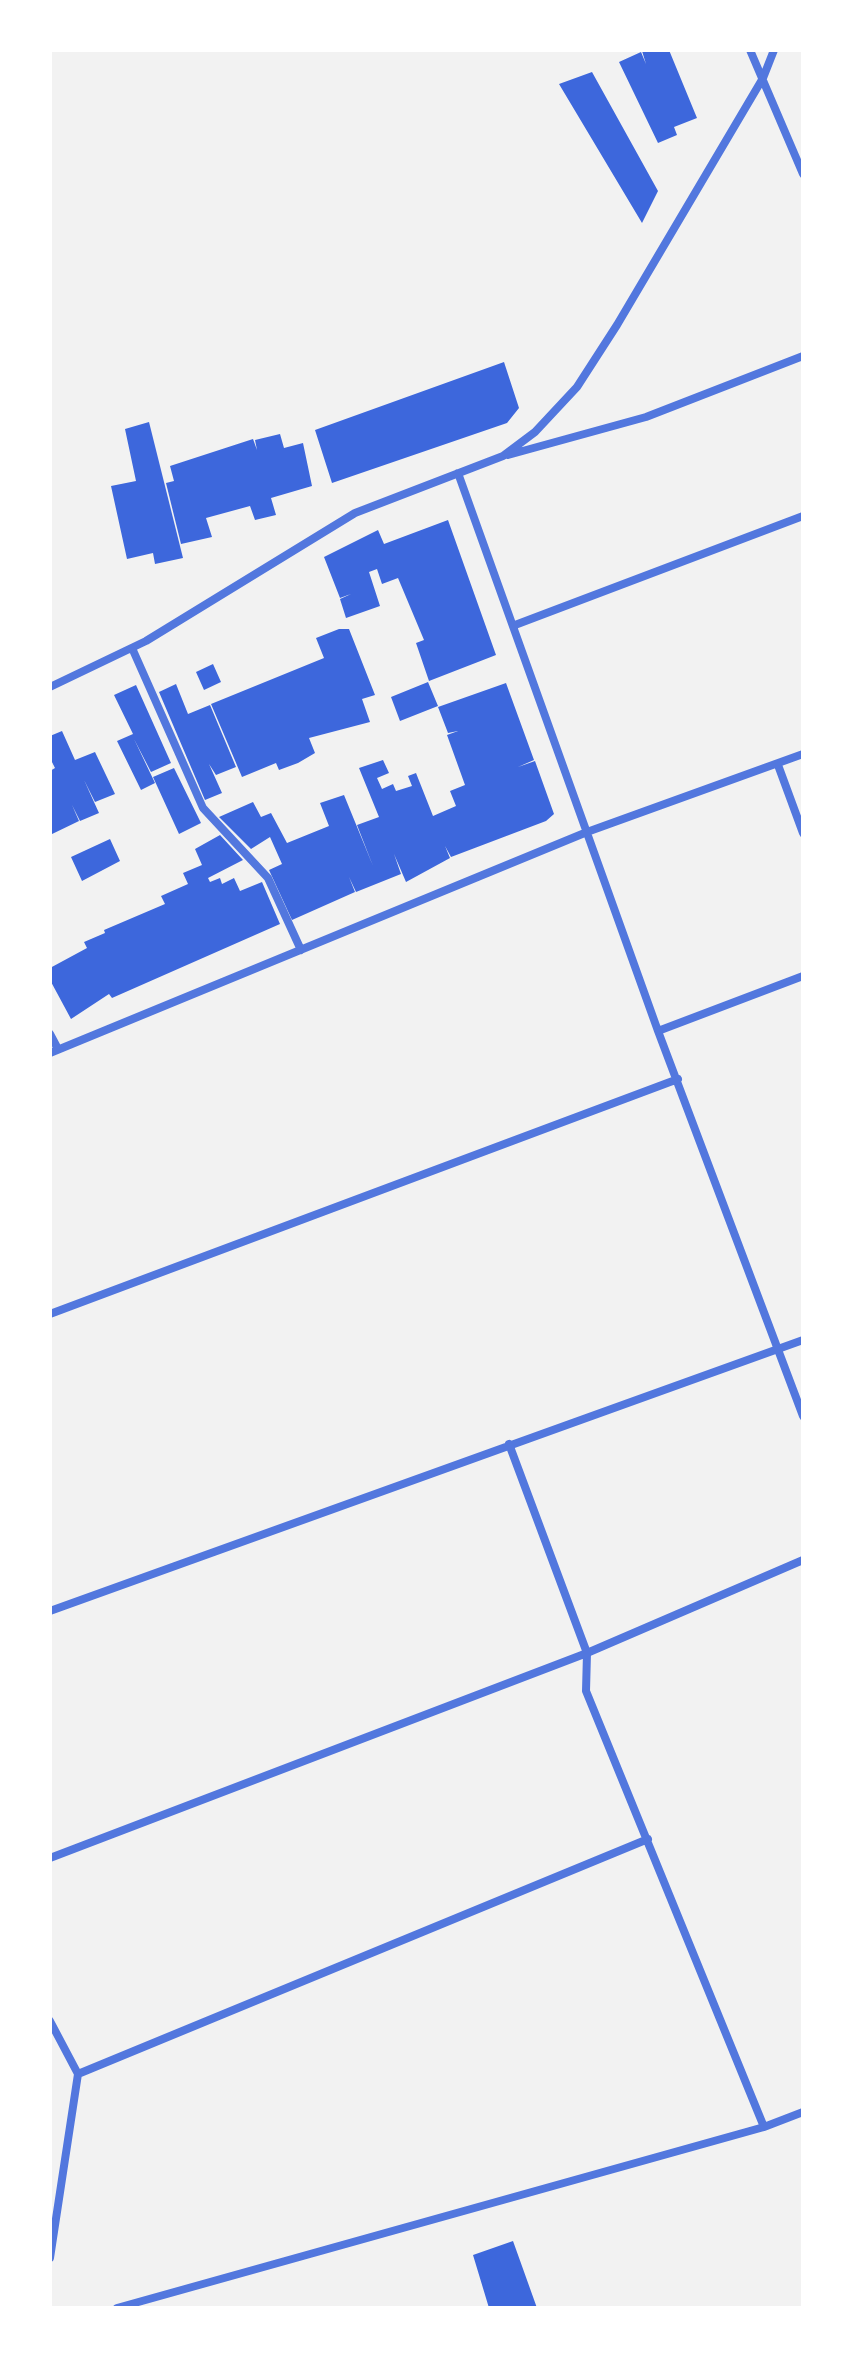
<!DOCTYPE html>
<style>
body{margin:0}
#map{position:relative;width:853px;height:2358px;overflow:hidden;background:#f2f2f2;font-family:"Playfair Display",serif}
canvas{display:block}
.frame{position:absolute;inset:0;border:52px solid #fff;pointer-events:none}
</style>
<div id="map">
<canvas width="853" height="2358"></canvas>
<div class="frame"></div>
</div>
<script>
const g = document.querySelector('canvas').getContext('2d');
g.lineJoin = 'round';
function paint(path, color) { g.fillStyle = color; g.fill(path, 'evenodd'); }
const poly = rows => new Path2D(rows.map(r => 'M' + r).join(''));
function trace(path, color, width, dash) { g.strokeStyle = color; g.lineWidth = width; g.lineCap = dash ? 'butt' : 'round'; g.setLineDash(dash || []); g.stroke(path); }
paint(poly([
 [669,50,697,118,674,127,677,135,658,143,619,62,641,52,646,64,642,51],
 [592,72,658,191,642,223,559,84],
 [504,362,519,408,507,423,332,483,315,430],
 [149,422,183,558,155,564,153,553,127,559,111,486,136,481,125,429],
 [280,434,284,448,303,443,312,486,271,498,276,515,255,520,250,506,206,518,212,537,181,544,166,483,174,481,170,466,253,439,257,450,255,440],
 [448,520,496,655,429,681,416,643,424,640,398,578,382,584,377,569,369,572,380,606,346,618,340,599,351,594,340,598,324,557,378,530,384,544],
 [339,629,349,629,375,695,362,699,370,722,309,738,315,753,298,763,279,770,276,763,242,777,211,704,324,658,316,638],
 [213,664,221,682,204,690,196,672],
 [428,682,438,706,400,721,391,697],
 [506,683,534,760,518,767,535,761,554,814,546,821,451,857,445,846,450,858,406,882,394,854,401,874,356,892,349,877,355,892,292,920,269,870,282,864,270,837,251,849,219,817,253,802,261,817,271,813,287,843,329,826,320,803,344,795,373,866,357,825,379,817,359,768,383,760,389,773,377,778,382,789,393,784,396,791,412,786,408,776,416,773,433,816,456,806,450,791,465,785,447,735,458,731,448,733,438,707],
 [176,684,188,714,210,705,236,767,216,775,209,764,222,793,205,800,159,692],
 [136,685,171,763,151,772,134,739,155,783,141,790,117,741,133,734,114,695],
 [62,731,75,760,95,752,115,794,95,802,84,780,99,813,80,821,72,805,79,821,50,835,50,771,55,768,50,758,50,736],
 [174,768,201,823,179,834,153,777],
 [220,835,243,860,208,878,210,882,220,878,222,884,234,878,240,891,262,882,280,924,112,998,109,994,71,1019,50,980,50,968,87,948,84,942,105,933,104,930,165,904,161,896,188,884,183,873,202,865,195,849],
 [110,839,120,861,82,881,71,857],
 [513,2241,537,2308,489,2308,473,2255]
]), '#3d67dc');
trace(poly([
 [750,50,803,174],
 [508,455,646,417,803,356],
 [458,473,658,1031,803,1416],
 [515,625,803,516],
 [132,648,203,808,268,878,301,950],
 [50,687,146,641,355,513,503,456,535,432,577,387,617,325,763,78,774,50],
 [778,765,803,833],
 [658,1031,803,976],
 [50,1034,58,1049],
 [50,1053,587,832,803,754],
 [50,1314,678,1079],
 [509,1444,587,1653,586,1691,764,2127],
 [50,1611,803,1340],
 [50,1858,587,1653,803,1560],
 [50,2021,78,2074,50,2258],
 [78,2074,648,1839],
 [117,2308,764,2127,803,2112]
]), '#5277de', 8);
</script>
